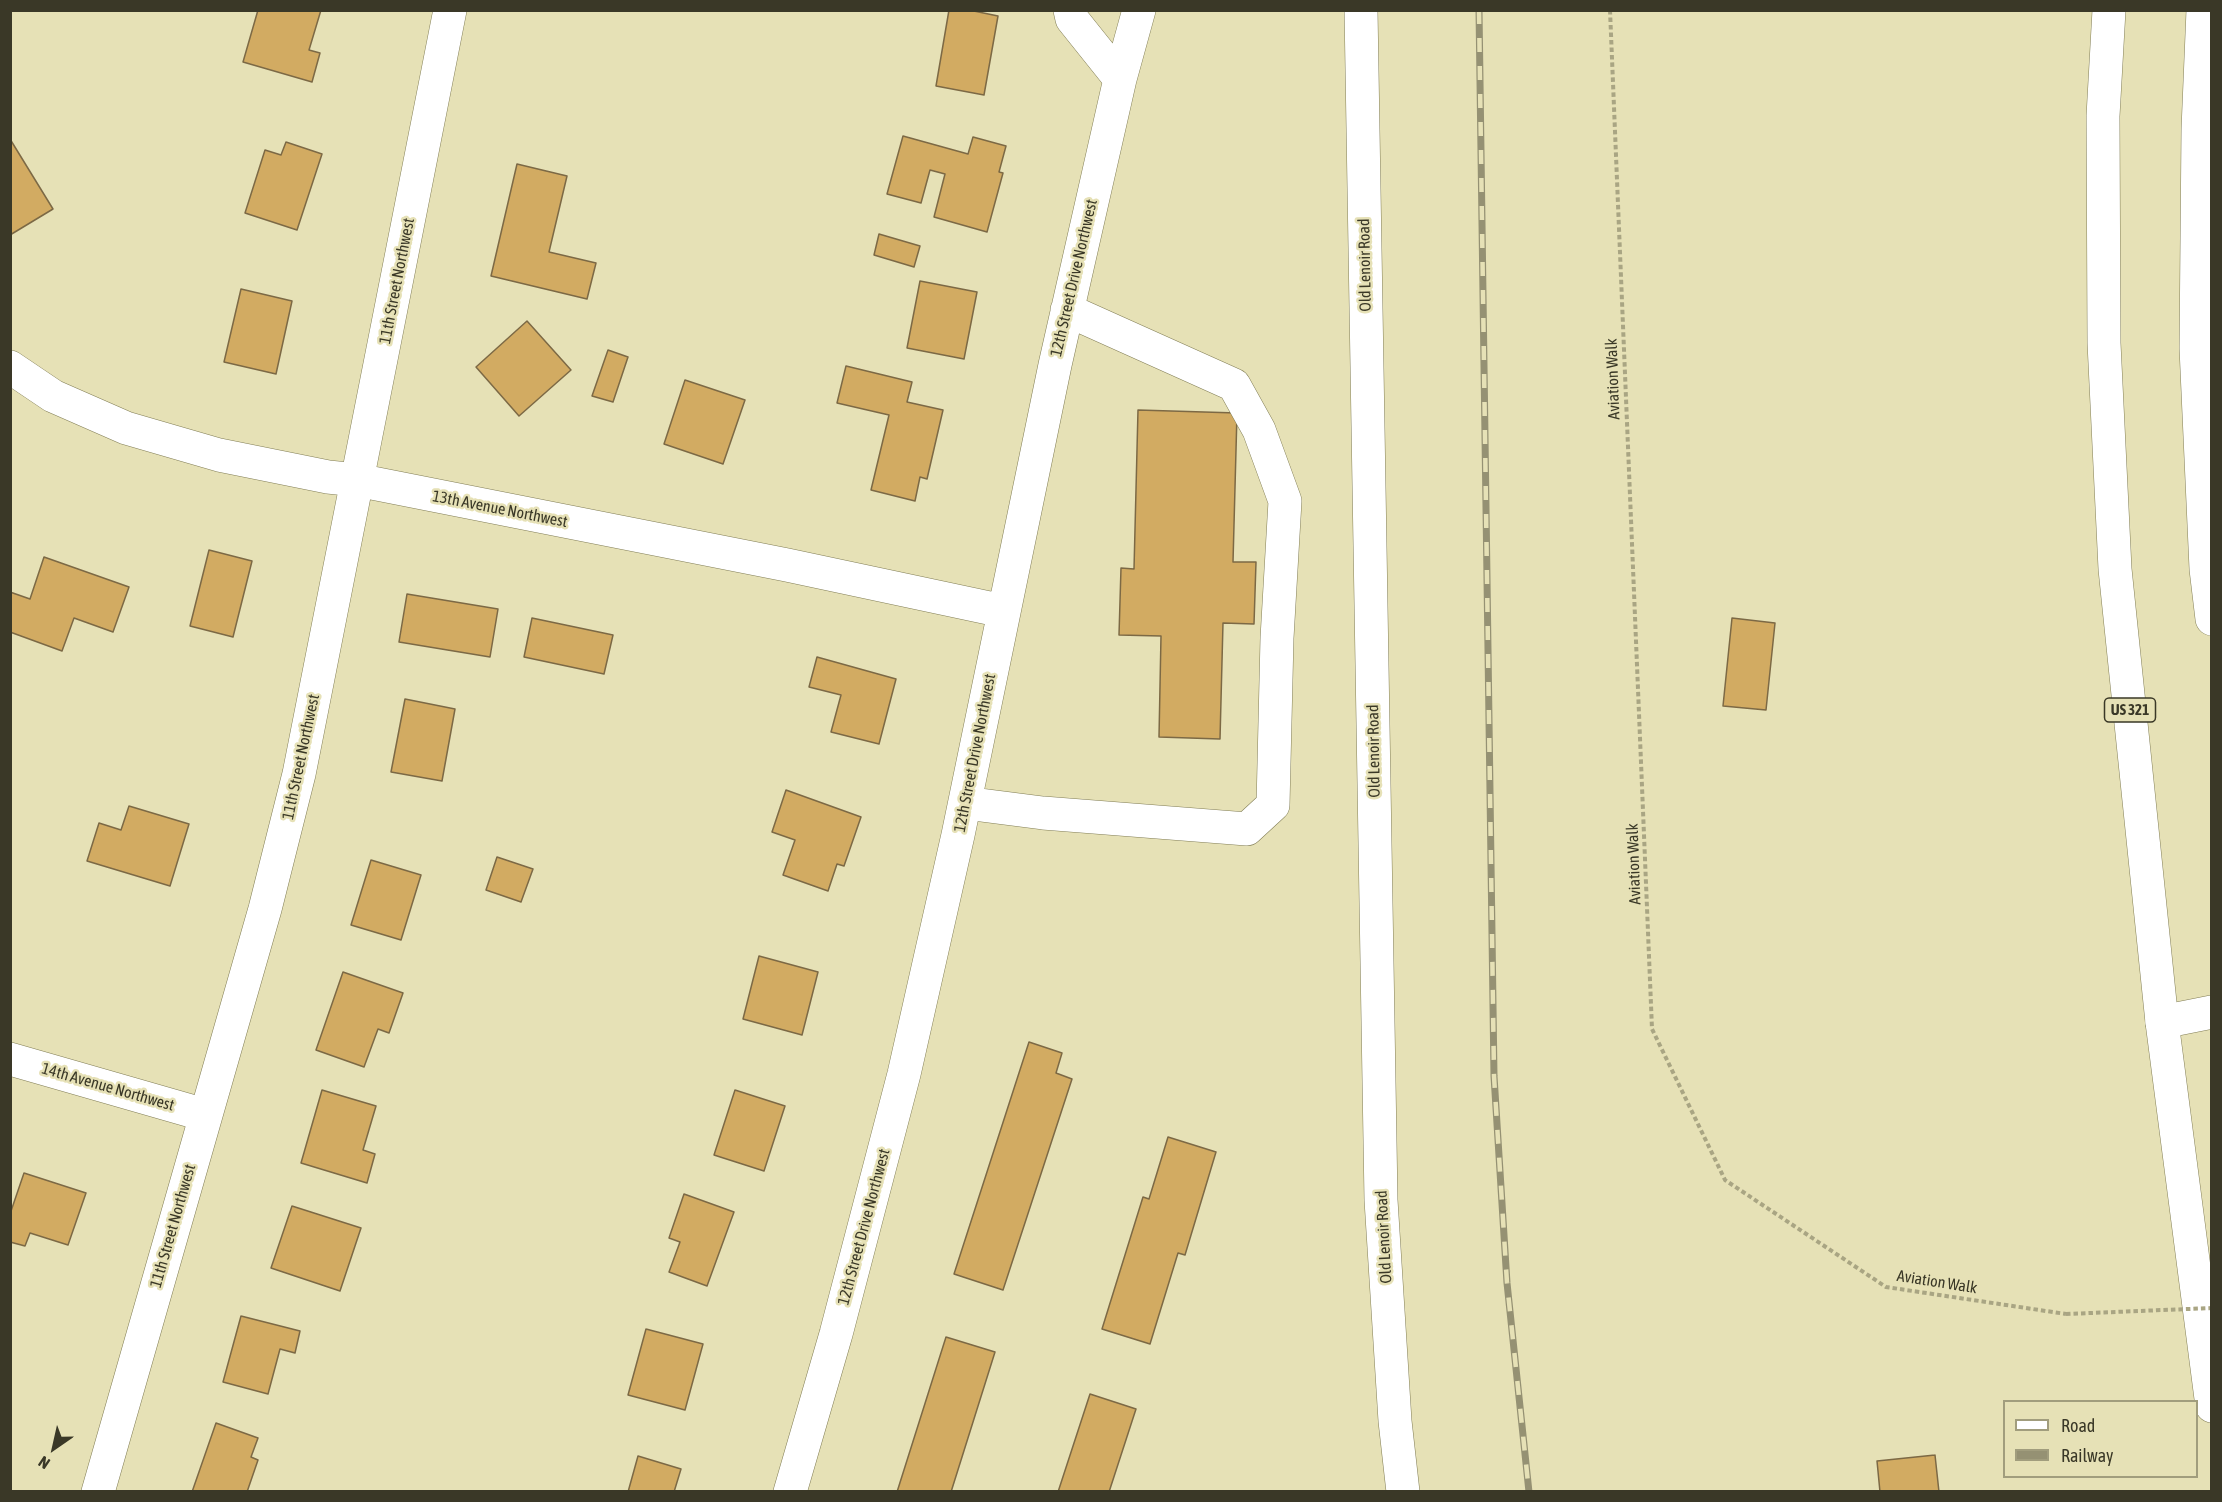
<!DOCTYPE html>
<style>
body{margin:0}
#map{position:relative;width:2222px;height:1502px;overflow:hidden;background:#e6e1b6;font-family:"Asap Condensed",sans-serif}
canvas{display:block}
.frame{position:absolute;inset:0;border:12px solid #3a3827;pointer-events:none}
.legend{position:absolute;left:2003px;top:1400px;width:195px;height:78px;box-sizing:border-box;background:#e6e1b6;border:2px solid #a19d7d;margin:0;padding:8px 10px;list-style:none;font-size:18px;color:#3a3827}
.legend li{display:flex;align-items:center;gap:12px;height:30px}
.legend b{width:30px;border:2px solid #a19d7d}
.north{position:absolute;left:24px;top:1418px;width:60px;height:60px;-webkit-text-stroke:4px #e6e1b6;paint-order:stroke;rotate:214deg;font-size:16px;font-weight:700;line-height:24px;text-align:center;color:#3a3827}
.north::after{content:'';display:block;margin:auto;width:21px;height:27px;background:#3a3827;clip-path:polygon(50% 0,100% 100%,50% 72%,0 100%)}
</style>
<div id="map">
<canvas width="2222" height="1502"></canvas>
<div class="frame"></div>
<ul class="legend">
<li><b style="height:8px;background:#fff"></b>Road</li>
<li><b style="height:8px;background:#959173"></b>Railway</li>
</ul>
<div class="north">N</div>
</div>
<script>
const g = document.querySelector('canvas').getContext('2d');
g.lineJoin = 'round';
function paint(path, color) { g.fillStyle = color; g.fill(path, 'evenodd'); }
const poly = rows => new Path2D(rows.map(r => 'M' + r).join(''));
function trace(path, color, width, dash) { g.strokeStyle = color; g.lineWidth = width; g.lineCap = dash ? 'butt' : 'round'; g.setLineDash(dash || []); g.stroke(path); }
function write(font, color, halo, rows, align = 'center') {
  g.font = font + ' "Asap Condensed",sans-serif'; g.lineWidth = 5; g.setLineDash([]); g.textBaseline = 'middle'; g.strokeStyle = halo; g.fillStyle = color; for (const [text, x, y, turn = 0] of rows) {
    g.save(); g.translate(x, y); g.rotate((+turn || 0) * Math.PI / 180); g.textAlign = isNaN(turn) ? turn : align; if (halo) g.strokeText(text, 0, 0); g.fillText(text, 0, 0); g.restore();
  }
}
const building = poly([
 [258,10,321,10,309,50,320,53,312,82,243,62,258,10],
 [949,10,969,10,998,16,984,95,936,86,949,10],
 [903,136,968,154,973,137,1006,146,999,172,1003,173,987,232,934,217,945,174,930,170,921,203,887,194,903,136],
 [10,139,53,209,10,235,10,139],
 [286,142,322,154,297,230,245,213,265,150,281,155,286,142],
 [517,164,567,176,549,252,596,263,587,299,491,276,517,164],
 [879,234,920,246,914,267,874,255,879,234],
 [920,281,977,292,964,359,907,348,920,281],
 [241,289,292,301,276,374,224,362,241,289],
 [527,321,571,370,519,416,476,367,527,321],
 [608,350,628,357,613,402,592,396,608,350],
 [846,366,912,382,907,402,943,410,927,479,920,477,915,501,871,490,889,415,837,403,846,366],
 [685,380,745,400,723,464,664,444,685,380],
 [1138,410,1237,413,1233,562,1256,562,1254,624,1223,623,1220,739,1159,737,1161,636,1119,635,1121,568,1134,569,1138,410],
 [209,550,252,561,233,637,190,626,209,550],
 [44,557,129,587,113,632,74,618,62,651,10,632,10,592,30,599,44,557],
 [407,594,498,609,490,657,399,642,407,594],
 [532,618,613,635,604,674,524,657,532,618],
 [1732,618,1775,623,1766,710,1723,706,1732,618],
 [817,657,896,679,879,744,831,732,841,695,809,687,817,657],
 [405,699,455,709,442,781,391,772,405,699],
 [786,790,861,817,844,866,837,864,828,891,783,875,795,840,772,832,786,790],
 [129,806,189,824,170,886,87,861,99,823,121,830,129,806],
 [497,857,533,869,521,902,486,890,497,857],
 [371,860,421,875,401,940,351,925,371,860],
 [759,956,818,972,802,1035,743,1019,759,956],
 [343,972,403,993,389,1033,378,1029,364,1067,316,1050,343,972],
 [1029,1042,1062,1053,1056,1073,1072,1079,1003,1290,954,1274,1029,1042],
 [322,1090,376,1106,363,1150,375,1154,367,1183,301,1163,322,1090],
 [735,1090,785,1106,764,1171,714,1155,735,1090],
 [1168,1137,1216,1152,1185,1255,1178,1253,1150,1344,1102,1329,1143,1197,1149,1199,1168,1137],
 [24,1173,86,1193,68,1245,30,1233,25,1246,10,1242,10,1214,24,1173],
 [684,1194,734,1212,707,1286,669,1272,680,1242,669,1238,684,1194],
 [292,1206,361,1228,340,1291,271,1268,292,1206],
 [241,1316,300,1331,295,1353,280,1349,268,1394,223,1382,241,1316],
 [646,1329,703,1344,685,1410,628,1395,646,1329],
 [946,1337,995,1352,951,1492,897,1492,946,1337],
 [1090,1394,1136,1409,1109,1492,1058,1492,1090,1394],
 [216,1423,258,1438,251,1457,258,1460,247,1492,192,1492,216,1423],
 [1935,1455,1939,1492,1880,1492,1877,1461,1935,1455],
 [638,1456,681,1469,674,1492,628,1492,638,1456]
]);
paint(building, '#d2ab62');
trace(building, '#7c6945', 1.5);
const minor = poly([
 [1070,10,1072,19,1120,79],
 [10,367,53,396,126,428,219,455,328,477,357,480,787,565,1003,611],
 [965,803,1043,813,1247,829,1273,805,1277,638,1285,501,1259,430,1234,385,1067,310],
 [2162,1022,2212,1012],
 [10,1059,205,1115],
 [98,1492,265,909,299,774,450,10],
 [790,1492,836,1334,904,1074,958,835,1055,365,1120,79,1139,10]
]);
const major = poly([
 [1361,10,1381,1200,1395,1421,1403,1492]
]);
const highway = poly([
 [2109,10,2103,116,2104,343,2115,569,2162,1022,2212,1406],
 [2203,10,2198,129,2196,348,2206,569,2212,619]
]);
trace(minor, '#827e56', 34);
trace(major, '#827e56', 34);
trace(highway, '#827e56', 34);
trace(poly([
 [1610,10,1652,1029,1725,1180,1886,1287,2066,1314]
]), '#a9a583', 4, [4.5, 3]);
trace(minor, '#fff', 33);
trace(major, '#fff', 33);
trace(highway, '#fff', 33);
const rail = poly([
 [1479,10,1494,1076,1507,1283,1529,1492]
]);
trace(rail, '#959173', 7);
trace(rail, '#e6e1b6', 4.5, [14]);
trace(poly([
 [2066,1314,2212,1308]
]), '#a9a583', 4, [4.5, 3]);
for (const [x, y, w] of [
 [2130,710,51]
]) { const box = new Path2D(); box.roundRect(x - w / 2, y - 12, w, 24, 4.5); g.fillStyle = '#e6e1b6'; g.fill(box); trace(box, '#3a3827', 1.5); }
write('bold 15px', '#3a3827', null, [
 ["US 321",2130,710]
]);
write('16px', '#3a3827', '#e6e1b6', [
 ["Old Lenoir Road",1365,265,-91],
 ["12th Street Drive Northwest",1074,278,-77],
 ["11th Street Northwest",397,281,-79],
 ["Aviation Walk",1613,379,-92],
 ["13th Avenue Northwest",500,509,11],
 ["Old Lenoir Road",1374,751,-91],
 ["12th Street Drive Northwest",975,753,-79],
 ["11th Street Northwest",301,757,-78],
 ["Aviation Walk",1634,864,-92],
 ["14th Avenue Northwest",108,1087,16],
 ["11th Street Northwest",173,1226,-74],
 ["12th Street Drive Northwest",864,1227,-75],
 ["Old Lenoir Road",1384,1237,-93],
 ["Aviation Walk",1937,1282,9]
]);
</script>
